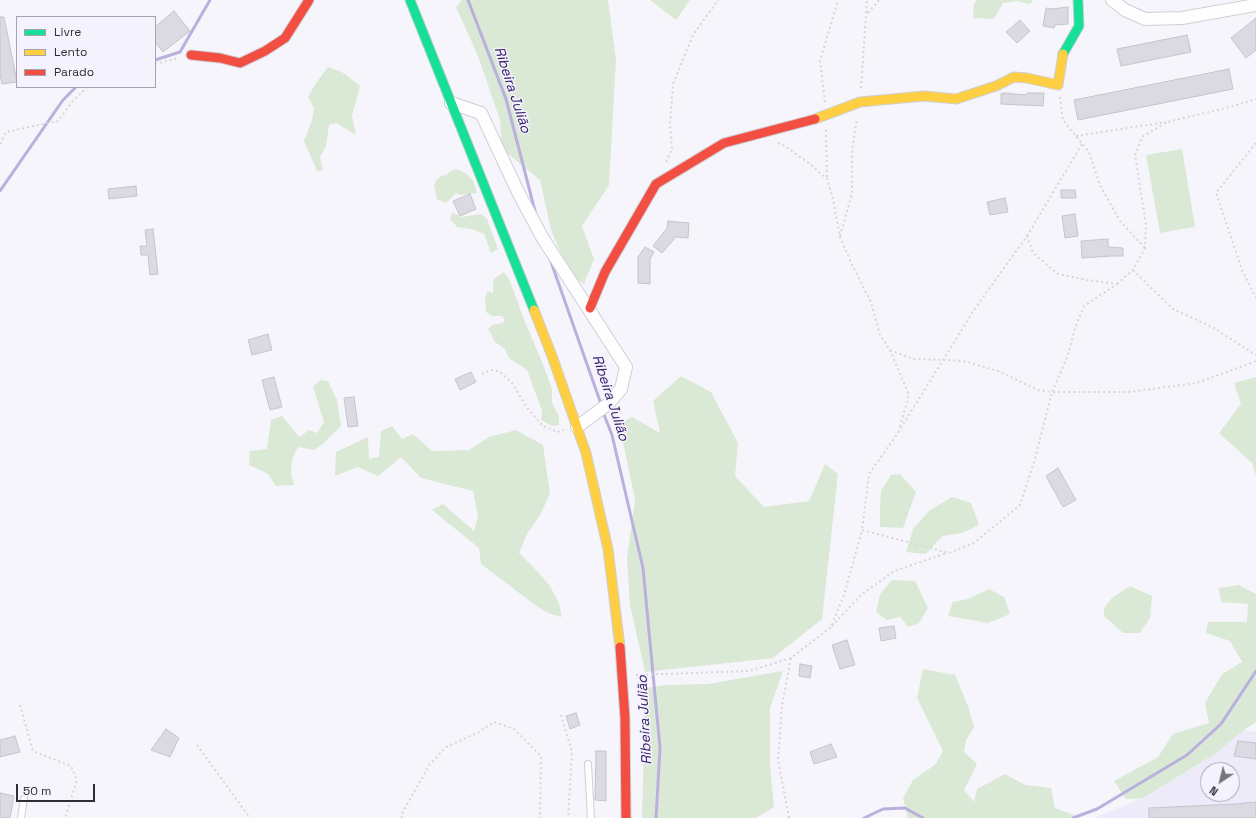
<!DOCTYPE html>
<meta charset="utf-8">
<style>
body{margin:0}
#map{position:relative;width:1256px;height:818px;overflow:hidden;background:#f6f5fb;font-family:"Space Grotesk",sans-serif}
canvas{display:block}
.legend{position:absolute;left:16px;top:16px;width:140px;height:72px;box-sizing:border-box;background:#f4f3fd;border:1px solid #a5a4ae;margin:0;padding:5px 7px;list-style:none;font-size:12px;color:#2f2d37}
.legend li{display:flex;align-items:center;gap:8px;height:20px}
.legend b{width:20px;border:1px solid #a5a4ae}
.north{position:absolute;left:1200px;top:762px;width:40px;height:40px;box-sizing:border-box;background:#f4f3fd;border:1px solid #a5a4ae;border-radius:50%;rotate:215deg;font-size:11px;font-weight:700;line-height:16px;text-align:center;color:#2f2d37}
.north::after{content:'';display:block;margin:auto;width:14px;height:18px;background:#75737c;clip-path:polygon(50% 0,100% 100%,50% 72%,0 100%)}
.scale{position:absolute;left:16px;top:784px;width:79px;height:18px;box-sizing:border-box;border:2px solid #2f2d37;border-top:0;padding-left:5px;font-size:12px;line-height:14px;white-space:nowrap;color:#2f2d37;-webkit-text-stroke:3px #f4f3fd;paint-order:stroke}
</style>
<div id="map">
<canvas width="1256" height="818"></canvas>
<ul class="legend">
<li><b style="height:5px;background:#16e098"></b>Livre</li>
<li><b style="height:5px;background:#ffcf43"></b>Lento</li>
<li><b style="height:5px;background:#f24e42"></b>Parado</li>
</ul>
<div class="north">N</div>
<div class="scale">50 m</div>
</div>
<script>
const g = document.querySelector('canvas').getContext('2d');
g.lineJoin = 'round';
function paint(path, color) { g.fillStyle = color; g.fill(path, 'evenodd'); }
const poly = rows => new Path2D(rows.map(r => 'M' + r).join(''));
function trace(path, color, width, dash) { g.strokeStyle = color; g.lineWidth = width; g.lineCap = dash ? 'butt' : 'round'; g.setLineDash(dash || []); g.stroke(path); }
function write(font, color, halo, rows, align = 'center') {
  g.font = font + ' "Space Grotesk",sans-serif'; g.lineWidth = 3; g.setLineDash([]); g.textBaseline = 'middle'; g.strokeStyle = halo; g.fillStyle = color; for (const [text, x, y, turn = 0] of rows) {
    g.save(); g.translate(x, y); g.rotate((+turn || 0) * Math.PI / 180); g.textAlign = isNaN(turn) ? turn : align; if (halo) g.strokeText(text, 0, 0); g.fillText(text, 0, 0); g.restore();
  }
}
paint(poly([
 [1244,730,1256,732,1256,818,1095,818,1143,798,1215,754],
 [1208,770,1232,770,1232,794,1208,794]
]), '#edebf9');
paint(poly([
 [462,0,608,0,616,59,609,185,582,226,594,259,584,284,571,276,551,230,540,180,502,149,500,120,478,56,456,7],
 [650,0,690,0,676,20],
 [977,0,1033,0,1030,4,1017,1,1003,3,994,19,973,18,974,4],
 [328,67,342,72,360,86,352,116,356,135,336,123,329,125,326,146,320,157,323,171,317,171,304,141,312,120,314,108,308,97,316,83],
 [1182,149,1195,227,1160,233,1146,155],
 [457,169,465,173,473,180,477,193,460,195,456,193,446,203,437,199,434,186,436,180,441,176,446,175,451,171],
 [452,212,462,217,481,214,487,219,498,249,491,253,484,234,471,229,457,227,450,219],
 [504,272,510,281,523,317,544,367,552,389,552,403,559,416,559,425,552,426,541,420,542,411,527,370,509,358,505,349,495,342,488,329,492,325,502,323,505,320,502,316,492,316,486,312,485,297,488,291,493,293,493,284,494,279],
 [681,376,711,392,738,443,735,476,764,507,809,501,825,464,838,474,822,619,773,658,645,672,630,605,627,559,635,499,619,423,632,417,660,433,653,401],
 [1256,377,1256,476,1252,463,1219,433,1241,404,1234,383],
 [320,380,328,381,337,400,341,426,324,443,314,450,298,447,292,459,291,475,294,485,276,486,268,474,249,465,250,451,267,449,271,420,282,416,299,437,309,430,317,433,324,422,313,387],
 [392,426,402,439,413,434,432,451,469,450,489,437,516,430,543,445,550,494,540,515,527,534,519,553,537,571,550,586,559,603,562,617,548,613,535,605,481,564,479,548,432,510,443,504,474,531,478,516,473,491,421,478,401,457,378,476,358,467,335,476,336,452,368,437,369,459,379,457,381,431],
 [900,474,916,492,903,528,880,527,880,506,881,491,891,475],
 [952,497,971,503,979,525,962,533,943,536,925,554,906,552,913,529,930,510],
 [892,580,915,581,928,608,919,623,908,627,900,617,887,620,876,612,880,594],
 [1239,585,1256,594,1256,722,1244,730,1215,754,1143,798,1126,799,1114,781,1158,757,1173,734,1209,723,1205,703,1222,674,1242,662,1230,641,1206,633,1208,622,1247,622,1248,604,1221,602,1219,588],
 [1130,586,1152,596,1150,618,1140,633,1123,633,1104,616,1104,608,1112,598],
 [989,589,1004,597,1010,614,988,623,948,616,953,602,968,599],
 [923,669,955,675,968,706,974,727,966,740,964,752,977,764,964,790,974,802,977,789,1005,774,1025,785,1051,788,1055,808,1074,815,1075,818,908,818,903,798,913,780,936,764,943,751,917,698],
 [783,671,770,708,770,766,774,807,756,818,642,818,644,737,644,688,666,685,708,684]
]), '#dae9d5');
trace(poly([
 [468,0,506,99,536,215],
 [155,60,180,52,210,0],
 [0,191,63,100,76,87],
 [550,259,601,404],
 [603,412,612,435,643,568,660,748,656,818],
 [864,818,883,809,905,808,923,818],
 [1073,818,1097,809,1187,755,1221,724,1256,671]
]), '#b9b0dd', 3);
const building = poly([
 [1068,7,1068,24,1055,25,1054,28,1043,26,1046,8,1052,9,1068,7],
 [174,11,190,31,163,52,155,42,155,27,174,11],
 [0,17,4,17,17,82,2,84,0,74,0,17],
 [1256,18,1256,50,1246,58,1231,38,1256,18],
 [1020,20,1030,31,1017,43,1006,32,1020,20],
 [1187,35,1191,52,1121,66,1117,49,1187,35],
 [1229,69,1233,89,1078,120,1074,100,1229,69],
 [1004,93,1026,95,1027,93,1044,93,1043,106,1001,104,1001,94,1004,93],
 [136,186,137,196,109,199,108,189,136,186],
 [1061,190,1075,190,1076,198,1061,198,1061,190],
 [470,194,476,209,460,216,453,201,470,194],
 [1005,198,1008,212,990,215,987,202,1005,198],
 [1075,214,1078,236,1065,238,1062,216,1075,214],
 [668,221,689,223,688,238,676,237,662,253,653,246,667,228,668,221],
 [153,229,158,274,150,275,148,255,141,255,140,246,147,246,145,230,153,229],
 [1108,239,1108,247,1123,248,1123,256,1112,256,1082,258,1081,241,1108,239],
 [645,247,654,252,650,259,650,284,638,283,638,257,645,247],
 [268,334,272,350,252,355,248,340,268,334],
 [471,372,476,382,460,390,455,379,471,372],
 [274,377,282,407,270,410,262,380,274,377],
 [354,397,358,426,348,427,344,398,354,397],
 [1058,468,1076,500,1063,507,1046,476,1058,468],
 [894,626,896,638,881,641,879,628,894,626],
 [847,640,855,665,840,669,832,645,847,640],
 [800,664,812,666,810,678,799,676,800,664],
 [576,713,580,725,570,729,566,716,576,713],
 [166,729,179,738,170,757,151,750,166,729],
 [15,736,20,752,0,757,0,740,15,736],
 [1238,741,1256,743,1256,759,1234,756,1238,741],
 [831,744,837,757,814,764,810,752,831,744],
 [596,751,606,751,606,801,595,800,596,751],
 [0,793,14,796,10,818,0,818,0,793],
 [1256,802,1256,818,1149,818,1149,808,1236,804,1256,802]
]);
paint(building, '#dbdae2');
trace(building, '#c4c4cb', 1);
const lane = poly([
 [588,764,591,818],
 [21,818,24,799]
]);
const street = poly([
 [1112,0,1125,10,1145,19,1182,18,1256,5],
 [451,103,481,113,518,192,542,237,626,367,621,389,608,404,577,427]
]);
const fast = poly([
 [410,0,534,310],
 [1063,54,1079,26,1078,0]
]);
const slow = poly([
 [815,119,860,102,924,96,956,99,996,86,1014,77,1027,78,1058,85,1063,54],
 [534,310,552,356,586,453,608,549,620,647]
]);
const jam = poly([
 [191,55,220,58,240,63,265,51,285,38,309,0],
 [590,308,605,272,656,184,724,143,815,119],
 [620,647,625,718,626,818]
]);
trace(lane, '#d0cfd6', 8);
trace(street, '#d0cfd6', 14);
trace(fast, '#d0cfd6', 11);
trace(slow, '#d0cfd6', 11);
trace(jam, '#d0cfd6', 11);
trace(poly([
 [868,13,879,0],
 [155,64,178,58],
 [861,88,867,0],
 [1060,97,1063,120,1089,152,1100,185,1120,221,1145,248],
 [825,102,820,61,838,0],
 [826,130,827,179],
 [1076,136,1166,122],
 [778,143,783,145,810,164,827,179,833,199,840,237,852,265,871,302,880,335,890,350,913,359,943,360,952,360,967,362,998,371,1038,390,1052,392,1068,355,1075,328,1084,306,1117,284,1087,280,1058,274,1033,253,1027,236,974,310,943,360,898,433,869,474,862,530],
 [1256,143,1216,193,1242,270,1256,298],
 [0,144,6,132,58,121,72,102,87,87],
 [666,162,672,149,670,123,673,84,693,35,718,0],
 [840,236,852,194,852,151,857,118],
 [1027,236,1082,144],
 [1133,270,1173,309,1212,327,1256,355],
 [1117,284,1133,270,1145,248,1146,225,1135,155,1142,137,1167,122,1234,106,1256,99],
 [890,350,909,395,899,430],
 [482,374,490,370,499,371,512,383,528,409,543,426,557,432,564,430],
 [832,626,861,595,894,571,947,553],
 [636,675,749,671,791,658],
 [20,705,33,751,71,766,77,780,65,818],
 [561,715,572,752,568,818],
 [197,745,250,818],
 [402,818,401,815,430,764,446,747,477,733,494,722,514,729,541,756,540,818],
 [789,818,778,760,782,705,791,658,831,627,844,595,862,530,949,553,974,543,1020,505,1034,462,1052,392,1129,392,1197,383,1256,361]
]), '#d6d6d9', 2, [2, 3]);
trace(lane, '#fefefe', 6);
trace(street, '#fefefe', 12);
trace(fast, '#16e098', 9);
trace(slow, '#ffcf43', 9);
trace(jam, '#f24e42', 9);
write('italic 14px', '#392069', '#f4f3fd', [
 ["Ribeira Julião",512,90,72],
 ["Ribeira Julião",610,398,72],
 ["Ribeira Julião",645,720,-93]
]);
</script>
